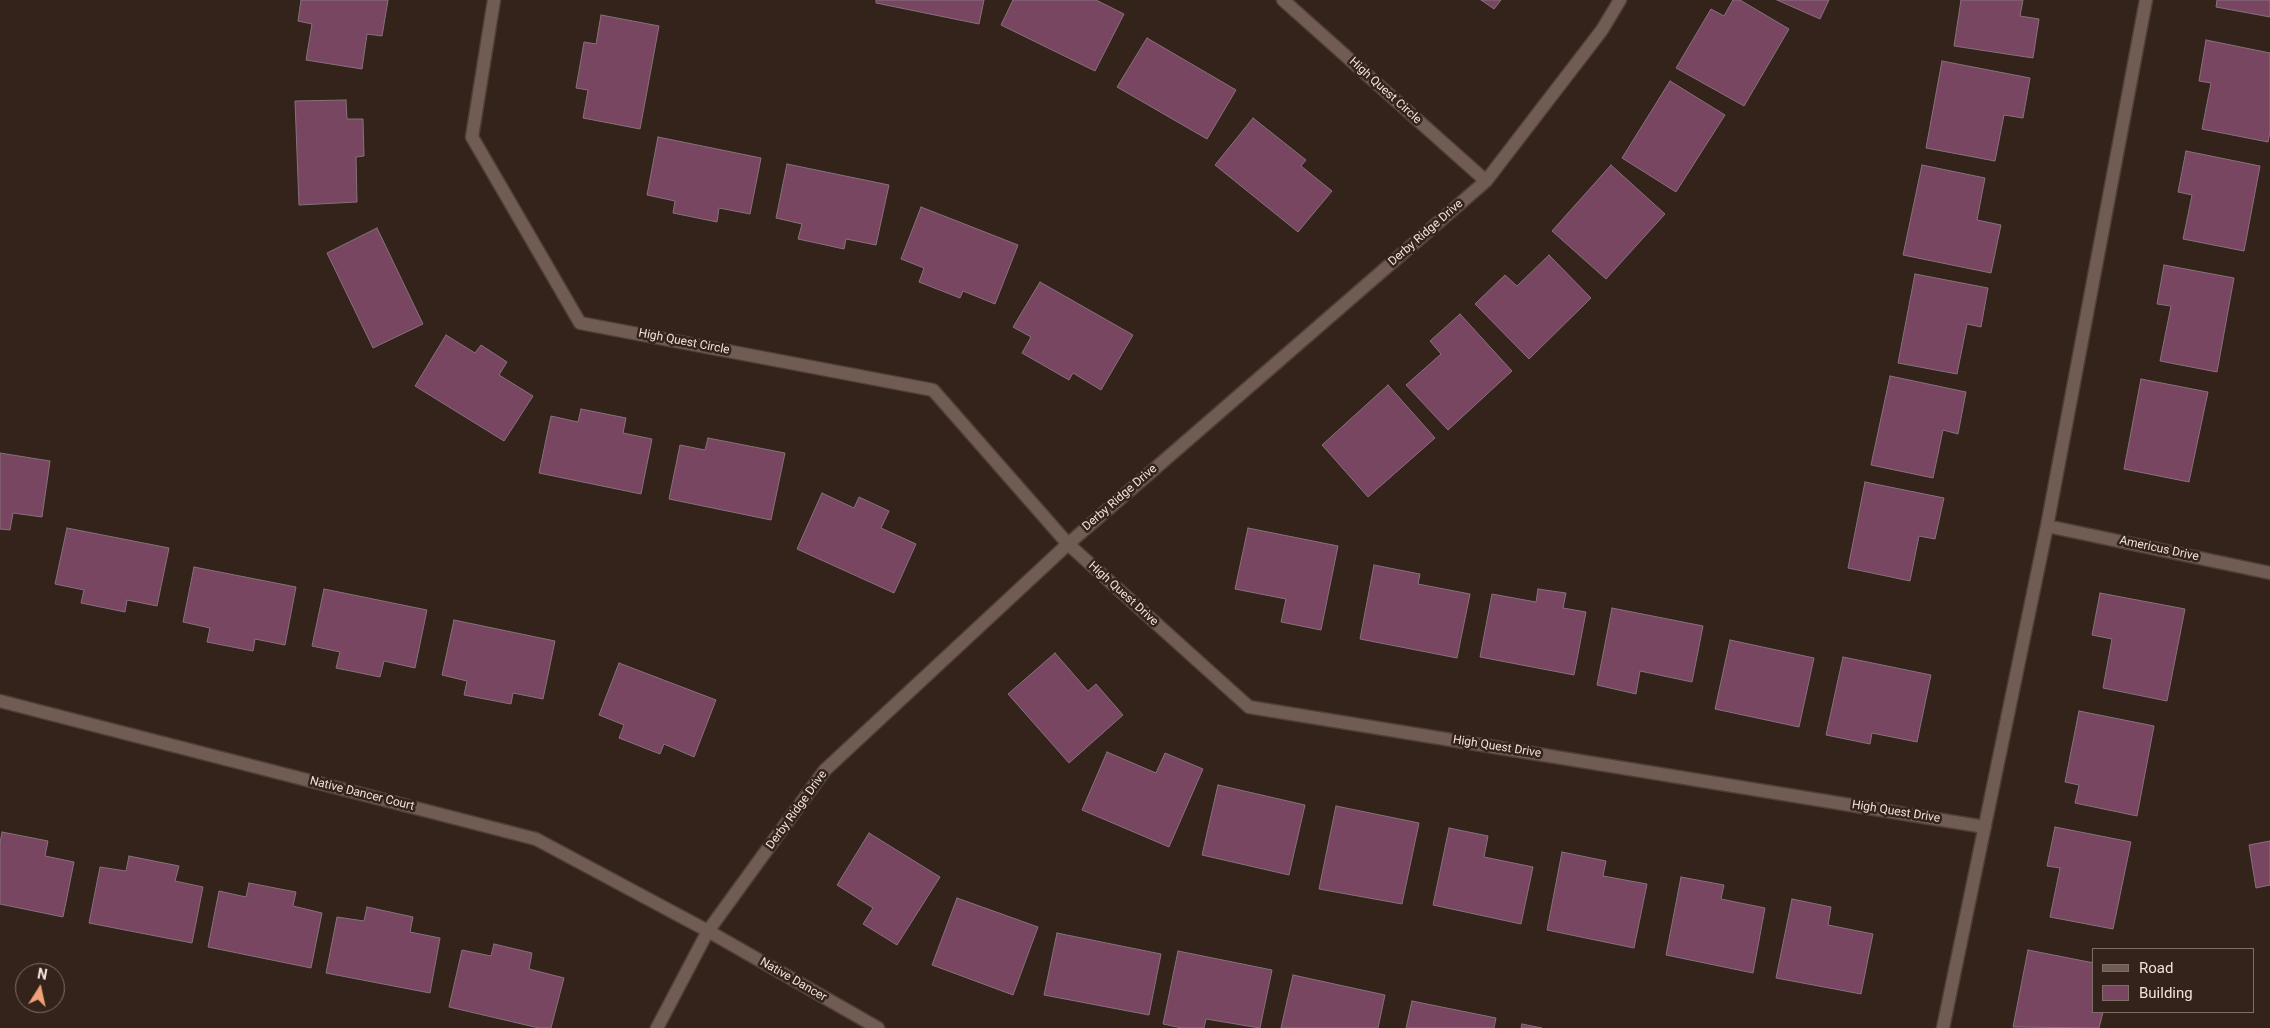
<!DOCTYPE html>
<style>
body{margin:0}
#map{position:relative;width:2270px;height:1028px;overflow:hidden;background:#34231b;font-family:Roboto,sans-serif}
canvas{display:block}
.legend{position:absolute;left:2092px;top:948px;width:162px;height:65px;box-sizing:border-box;background:#34231b;border:1px solid #7e6f68;margin:0;padding:6px 9px;list-style:none;font-size:15px;color:#eee2dc}
.legend li{display:flex;align-items:center;gap:10px;height:25px}
.legend b{width:25px;border:1px solid #7e6f68}
.north{position:absolute;left:15px;top:963px;width:50px;height:50px;box-sizing:border-box;background:#34231b;border:1px solid #7e6f68;border-radius:50%;rotate:10deg;font-size:14px;font-weight:700;line-height:20px;text-align:center;color:#eee2dc}
.north::after{content:'';display:block;margin:auto;width:18px;height:22px;background:#f0a279;clip-path:polygon(50% 0,100% 100%,50% 72%,0 100%)}
</style>
<div id="map">
<canvas width="2270" height="1028"></canvas>
<ul class="legend">
<li><b style="height:6px;background:#715c53"></b>Road</li>
<li><b style="height:14px;background:#794662"></b>Building</li>
</ul>
<div class="north">N</div>
</div>
<script>
const g = document.querySelector('canvas').getContext('2d');
g.lineJoin = 'round';
function paint(path, color) { g.fillStyle = color; g.fill(path, 'evenodd'); }
const poly = rows => new Path2D(rows.map(r => 'M' + r).join(''));
function trace(path, color, width, dash) { g.strokeStyle = color; g.lineWidth = width; g.lineCap = dash ? 'butt' : 'round'; g.setLineDash(dash || []); g.stroke(path); }
function write(font, color, halo, rows, align = 'center') {
  g.font = font + ' Roboto,sans-serif'; g.lineWidth = 5; g.setLineDash([]); g.textBaseline = 'middle'; g.strokeStyle = halo; g.fillStyle = color; for (const [text, x, y, turn = 0] of rows) {
    g.save(); g.translate(x, y); g.rotate((+turn || 0) * Math.PI / 180); g.textAlign = isNaN(turn) ? turn : align; if (halo) g.strokeText(text, 0, 0); g.fillText(text, 0, 0); g.restore();
  }
}
const building = poly([
 [301,0,388,0,382,36,367,34,362,69,306,60,312,24,298,21,301,0],
 [876,0,984,0,979,24,876,3,876,0],
 [1013,0,1096,0,1124,14,1095,71,1001,25,1013,0],
 [1481,0,1501,0,1494,9,1481,0],
 [1733,0,1740,0,1789,29,1744,106,1676,68,1711,9,1724,16,1733,0],
 [1777,0,1829,0,1820,19,1777,0],
 [1961,0,2023,0,2020,16,2039,19,2033,58,1954,46,1961,0],
 [2217,0,2270,0,2270,17,2216,7,2217,0],
 [601,15,659,26,640,129,583,118,588,90,576,88,584,42,596,44,601,15],
 [1147,38,1236,90,1207,139,1117,87,1147,38],
 [2206,40,2270,53,2270,132,2268,142,2202,129,2211,83,2199,81,2206,40],
 [1942,61,2030,78,2023,118,2004,115,1995,161,1926,148,1942,61],
 [1670,81,1725,115,1676,192,1622,158,1670,81],
 [346,100,347,119,363,119,364,156,356,157,357,202,299,205,295,101,346,100],
 [1253,118,1306,160,1301,166,1332,191,1298,232,1215,165,1253,118],
 [658,137,761,158,750,214,719,208,717,222,673,213,675,201,647,195,658,137],
 [2186,151,2260,166,2244,251,2183,239,2192,195,2178,192,2186,151],
 [787,164,889,185,876,245,846,239,844,249,798,239,802,224,776,218,787,164],
 [1611,165,1665,214,1606,279,1552,231,1611,165],
 [1922,165,1985,178,1977,220,2001,225,1991,273,1903,255,1922,165],
 [921,207,1018,245,995,304,963,291,960,298,919,282,924,268,901,259,921,207],
 [377,228,423,324,373,348,327,253,377,228],
 [1549,255,1591,298,1529,359,1475,304,1505,275,1517,286,1549,255],
 [2164,265,2234,278,2217,372,2160,361,2171,306,2157,304,2164,265],
 [1915,274,1988,288,1981,327,1967,324,1957,374,1898,363,1915,274],
 [1040,282,1133,335,1101,390,1073,373,1069,380,1022,353,1031,337,1013,327,1040,282],
 [1460,314,1512,371,1448,430,1406,385,1441,354,1430,341,1460,314],
 [446,335,475,353,481,345,507,362,499,375,533,396,504,441,415,386,446,335],
 [1890,376,1966,392,1958,434,1943,430,1933,478,1871,465,1890,376],
 [2141,379,2208,392,2189,482,2124,469,2141,379],
 [1388,385,1435,438,1368,497,1322,445,1388,385],
 [581,409,626,418,623,433,652,439,641,494,539,473,551,416,578,422,581,409],
 [708,438,785,453,771,520,669,499,680,445,705,450,708,438],
 [0,453,50,461,42,517,13,513,10,530,0,529,0,453],
 [1865,482,1944,498,1935,539,1919,536,1910,581,1848,568,1865,482],
 [822,493,854,508,859,497,889,511,881,528,916,544,894,593,797,549,822,493],
 [67,528,169,548,157,606,127,600,125,612,81,603,84,590,55,584,67,528],
 [1248,528,1338,546,1321,630,1281,622,1286,599,1235,589,1248,528],
 [1374,565,1420,574,1418,584,1470,594,1457,658,1360,639,1374,565],
 [194,567,296,587,285,645,255,639,253,651,207,642,210,628,183,622,194,567],
 [324,589,427,610,415,668,384,661,380,677,336,668,340,652,312,646,324,589],
 [1538,589,1566,593,1563,608,1586,612,1574,675,1480,657,1492,594,1536,602,1538,589],
 [2100,593,2185,609,2167,701,2103,688,2112,639,2092,635,2100,593],
 [1612,608,1703,626,1692,682,1640,671,1636,694,1597,685,1612,608],
 [454,620,555,641,543,699,513,693,511,704,464,695,467,681,442,675,454,620],
 [1730,640,1814,658,1799,727,1715,709,1730,640],
 [1055,653,1088,691,1096,684,1123,715,1069,763,1008,694,1055,653],
 [1843,657,1931,675,1917,742,1872,733,1870,744,1826,735,1843,657],
 [619,663,716,700,694,757,664,744,660,754,619,738,624,725,599,715,619,663],
 [2079,711,2154,726,2137,816,2075,803,2079,785,2065,782,2079,711],
 [1107,752,1156,773,1165,753,1203,769,1169,847,1082,810,1107,752],
 [1218,785,1305,805,1289,875,1202,855,1218,785],
 [1336,806,1419,823,1402,904,1319,889,1336,806],
 [2055,827,2131,842,2113,929,2050,917,2060,868,2047,866,2055,827],
 [1449,828,1488,836,1484,857,1533,867,1521,924,1433,905,1449,828],
 [2,832,48,841,45,856,74,862,63,917,0,904,0,843,2,832],
 [869,833,940,877,897,945,863,924,873,908,837,885,869,833],
 [2270,841,2270,885,2256,888,2249,845,2270,841],
 [1562,852,1606,861,1603,876,1647,884,1634,948,1547,930,1562,852],
 [129,856,179,866,175,881,203,887,192,943,89,923,100,867,126,871,129,856],
 [1681,877,1724,885,1721,899,1765,908,1753,973,1666,955,1681,877],
 [249,883,296,892,293,906,322,913,311,968,208,947,219,891,246,897,249,883],
 [957,898,1038,927,1013,995,932,965,957,898],
 [1792,899,1831,907,1828,925,1873,934,1861,994,1776,978,1792,899],
 [367,907,413,917,410,932,440,938,430,993,326,973,337,917,364,921,367,907],
 [1057,933,1161,954,1149,1015,1044,995,1057,933],
 [494,944,532,953,529,969,564,978,551,1028,539,1028,449,1007,462,950,491,956,494,944],
 [2028,950,2094,963,2094,1012,2103,1012,2099,1028,2013,1027,2028,950],
 [1178,951,1272,970,1260,1028,1206,1019,1204,1028,1182,1028,1163,1024,1178,951],
 [1293,975,1385,995,1378,1028,1281,1028,1293,975],
 [1412,1001,1496,1018,1494,1028,1406,1028,1412,1001],
 [1522,1024,1542,1028,1521,1028,1522,1024]
]);
paint(building, '#794662');
trace(building, '#86717c', 1);
const street = poly([
 [494,0,472,137,580,323,933,390,1068,544,1249,707,1985,827],
 [1283,0,1486,181],
 [2047,526,2270,573],
 [0,701,536,839,708,931,878,1028],
 [657,1028,708,931,825,770,1068,544,1486,181,1602,30,1620,0],
 [1943,1028,2047,526,2146,0]
]);
trace(street, '#4e3f39', 15);
trace(street, '#715c53', 12);
write('12px', '#eee2dc', '#34231b', [
 ["High Quest Circle",1385,91,42],
 ["Derby Ridge Drive",1426,233,-41],
 ["High Quest Circle",684,342,11],
 ["Derby Ridge Drive",1120,498,-41],
 ["Americus Drive",2159,549,12],
 ["High Quest Drive",1123,594,42],
 ["High Quest Drive",1497,747,9],
 ["Native Dancer Court",362,794,14],
 ["Derby Ridge Drive",797,810,-54],
 ["High Quest Drive",1896,812,9],
 ["Native Dancer",793,980,30]
]);
</script>
